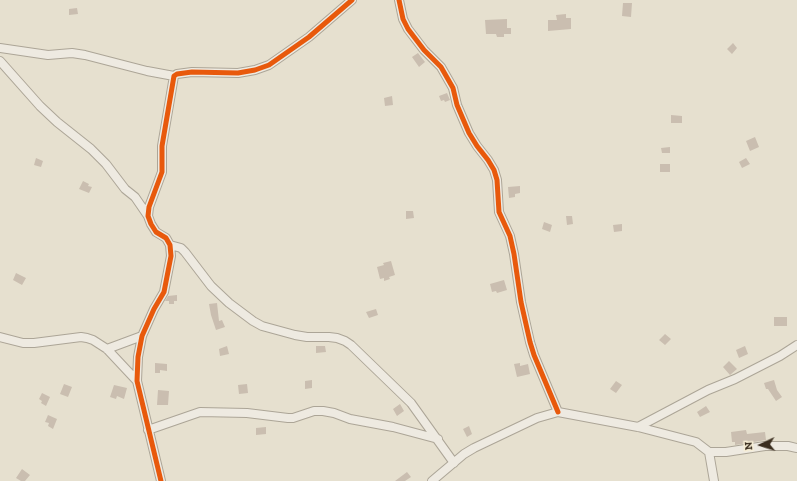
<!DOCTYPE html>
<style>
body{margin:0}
#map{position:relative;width:797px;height:481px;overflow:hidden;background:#e6e0cf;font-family:"Zilla Slab",serif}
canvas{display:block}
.north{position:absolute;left:741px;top:425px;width:40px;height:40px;-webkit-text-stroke:3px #f7eed5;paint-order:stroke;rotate:266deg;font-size:11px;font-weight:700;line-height:16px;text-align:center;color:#3b2e1f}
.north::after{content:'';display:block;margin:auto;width:14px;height:18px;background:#3b2e1f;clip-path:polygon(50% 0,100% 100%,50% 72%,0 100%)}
</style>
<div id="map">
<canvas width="797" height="481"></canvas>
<div class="north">N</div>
</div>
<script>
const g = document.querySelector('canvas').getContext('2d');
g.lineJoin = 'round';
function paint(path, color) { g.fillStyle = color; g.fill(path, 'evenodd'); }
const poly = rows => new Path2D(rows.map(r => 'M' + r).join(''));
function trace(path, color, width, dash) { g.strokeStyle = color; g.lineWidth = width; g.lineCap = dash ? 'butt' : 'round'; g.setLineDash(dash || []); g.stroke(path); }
paint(poly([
 [623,3,632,3,631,17,622,16],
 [77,8,78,14,69,15,69,9],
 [566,14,566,18,571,18,571,29,548,31,548,20,557,20,556,15],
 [507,19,507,28,511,28,511,34,504,34,504,37,497,37,496,34,486,34,485,20],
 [733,43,737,48,732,54,727,49],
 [418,53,425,62,419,67,412,57],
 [447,93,450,100,445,102,444,100,441,101,439,96],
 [392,96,393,105,385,106,384,98],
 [671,115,682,116,682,123,671,123],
 [755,137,759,147,750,151,746,141],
 [670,147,670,153,662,153,661,148],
 [36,158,43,161,41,167,34,165],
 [746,158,750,164,742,168,739,162],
 [660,164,670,164,670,172,660,172],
 [83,181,89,184,88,186,92,187,89,193,79,189],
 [520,186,520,193,515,194,515,197,509,198,508,187],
 [406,211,413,211,414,218,406,219],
 [566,216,572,216,573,224,567,225],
 [544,222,552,225,550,232,542,229],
 [622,224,622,231,614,232,613,225],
 [391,261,395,275,389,277,390,279,384,281,384,278,380,279,377,267,384,265,383,263],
 [16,273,26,278,22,285,13,280],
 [504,280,507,290,497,293,496,291,492,292,490,284],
 [177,295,177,301,174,301,174,304,169,304,169,301,165,301,168,296],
 [217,303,219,321,222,320,225,327,216,330,211,315,209,304],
 [376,309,378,315,369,318,366,312],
 [774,317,787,317,787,326,774,326],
 [665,334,671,339,665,345,659,340],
 [227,346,229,354,220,356,219,349],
 [316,346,325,346,326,352,316,353],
 [745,346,748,354,739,358,736,350],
 [729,361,737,369,730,375,723,367],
 [155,363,167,364,167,371,160,370,160,373,155,373],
 [520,363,520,366,528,364,530,374,517,377,514,364],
 [312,380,312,388,305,389,305,381],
 [774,380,777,390,782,397,776,401,768,389,766,389,764,383],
 [616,381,622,385,616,393,610,389],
 [64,384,72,387,68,397,60,394],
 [247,384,248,393,239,394,238,385],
 [114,385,127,388,124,399,117,396,116,399,110,397],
 [158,390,169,391,168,405,157,405],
 [42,393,50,397,46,406,41,403,42,401,39,399],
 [400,404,404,411,397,416,393,409],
 [706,406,710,412,700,417,697,412],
 [48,415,57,419,53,429,48,426,49,423,45,422],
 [469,426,472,434,467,437,463,429],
 [266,427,266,434,256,435,256,428],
 [746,430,747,434,765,432,766,440,735,445,735,442,732,442,731,432],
 [22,469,30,475,25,481,21,481,16,478],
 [407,472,411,477,405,481,395,481]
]), '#cabeb0');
const street = poly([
 [399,0,403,19,408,29,424,50,441,67,453,88,457,105,469,133,477,146,488,160,494,170,497,180,499,212,510,236,514,254,521,302,530,342,534,355,558,412],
 [0,48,48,55,72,53,85,55,147,71,174,76],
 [0,61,40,106,57,122,91,149,106,164,125,189,135,197,148,216],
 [170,245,181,248,185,252,211,286,229,303,253,321,262,326,295,335,307,337,329,337,337,338,345,341,351,345,411,403,454,463],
 [0,337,23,343,34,343,81,337,87,338,93,340,107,349,137,381],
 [107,349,142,336],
 [638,427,708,390,735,379,780,356,797,345],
 [148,430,200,412,247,413,288,418,293,418,314,411,323,411,334,413,350,419,393,427,438,439],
 [709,452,726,452,765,446,788,446,797,448],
 [161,481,137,381,138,357,142,336,154,309,164,292,171,256,170,245,166,238,156,232,151,224,148,216,149,207,162,172,162,146,174,76,177,74,192,72,238,73,255,70,269,65,309,37,352,0],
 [432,481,464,454,474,448,537,418,558,412,638,427,696,442,709,452,714,481]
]);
trace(street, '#aca597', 10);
trace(street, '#eeeae1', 8);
trace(poly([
 [399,0,403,19,408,29,424,50,441,67,453,88,457,105,469,133,477,146,488,160,494,170,497,180,499,212,510,236,514,254,521,302,530,342,534,355,558,412],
 [161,481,137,381,138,357,142,336,154,309,164,292,171,256,170,245,166,238,156,232,151,224,148,216,149,207,162,172,162,146,174,76,177,74,192,72,238,73,255,70,269,65,309,37,352,0]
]), '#e8590c', 5);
</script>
